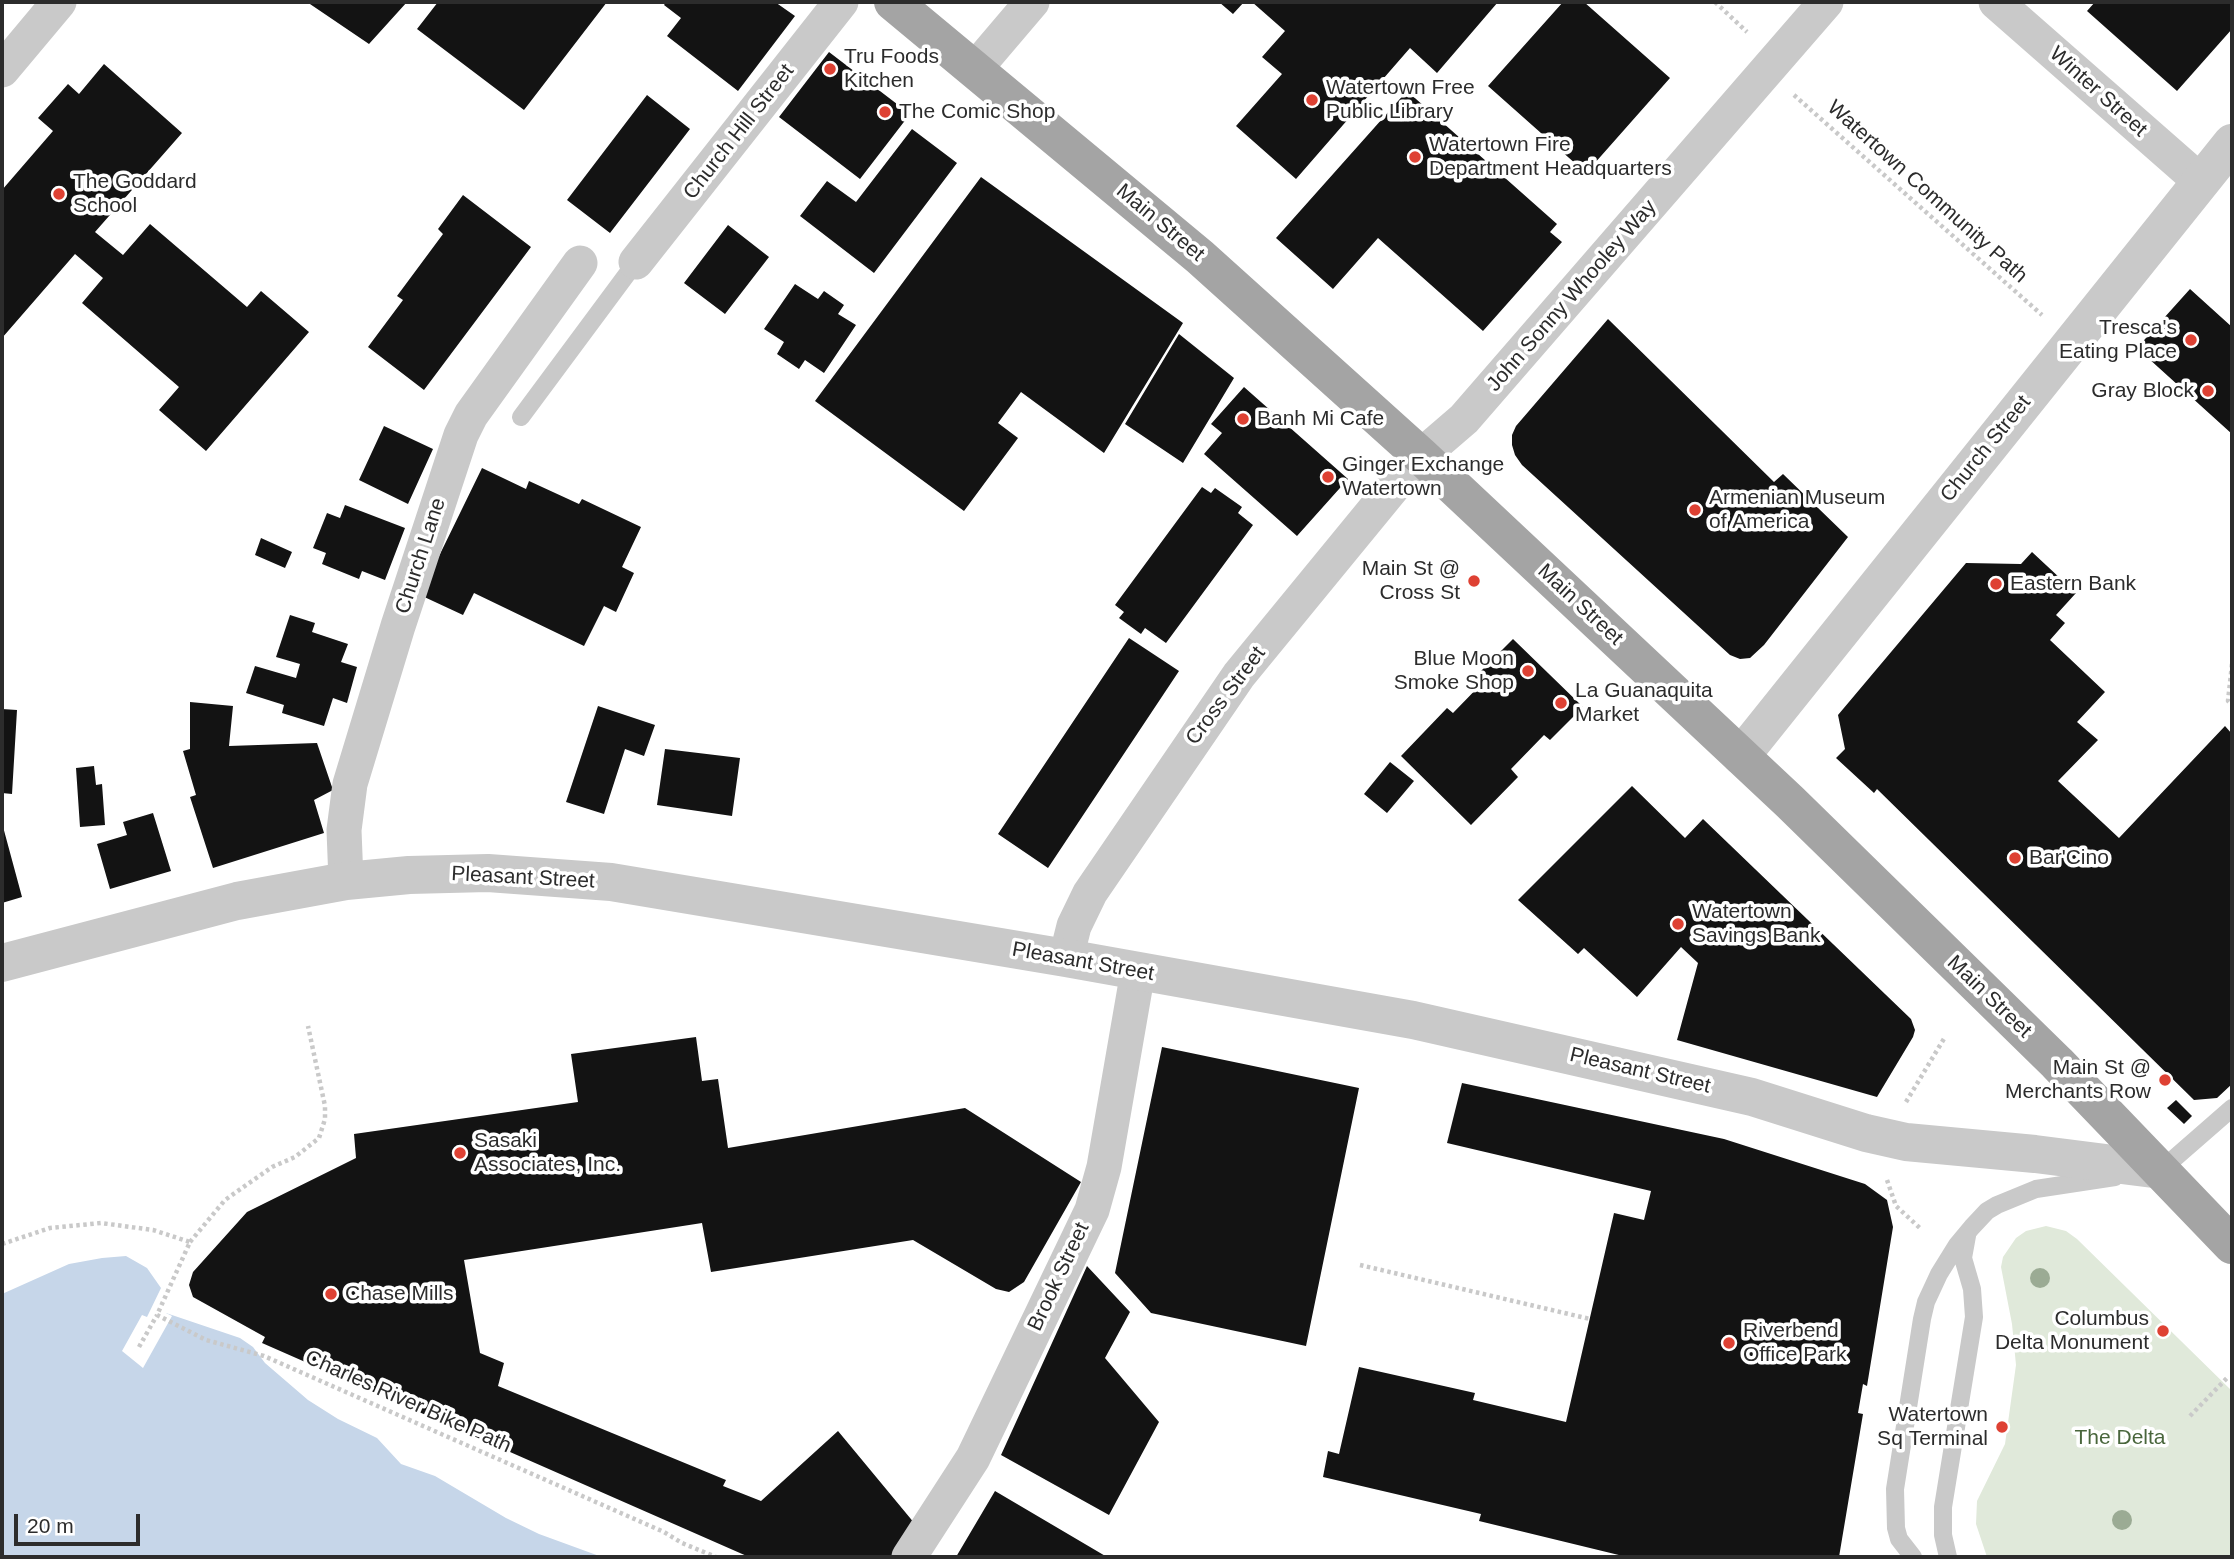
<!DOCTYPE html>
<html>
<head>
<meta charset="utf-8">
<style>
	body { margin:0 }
	#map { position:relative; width:2234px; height:1559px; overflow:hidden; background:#fff; font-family:Arial,sans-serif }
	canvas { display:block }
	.frame { position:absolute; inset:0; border:4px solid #2c2c2c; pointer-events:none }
	.scale { position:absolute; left:14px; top:1514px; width:126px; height:32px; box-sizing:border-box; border:4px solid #2c2c2c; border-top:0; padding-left:9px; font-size:21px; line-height:24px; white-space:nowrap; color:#2c2c2c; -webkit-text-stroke:5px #fff; paint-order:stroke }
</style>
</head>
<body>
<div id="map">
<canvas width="2234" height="1559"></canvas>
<div class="frame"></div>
<div class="scale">20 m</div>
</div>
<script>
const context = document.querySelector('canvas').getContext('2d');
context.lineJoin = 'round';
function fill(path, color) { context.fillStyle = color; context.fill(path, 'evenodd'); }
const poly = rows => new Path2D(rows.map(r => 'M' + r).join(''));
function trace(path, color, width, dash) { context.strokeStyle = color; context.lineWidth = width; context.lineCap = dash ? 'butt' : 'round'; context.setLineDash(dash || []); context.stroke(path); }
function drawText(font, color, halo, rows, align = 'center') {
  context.font = font + ' Arial,sans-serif'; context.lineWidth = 7; context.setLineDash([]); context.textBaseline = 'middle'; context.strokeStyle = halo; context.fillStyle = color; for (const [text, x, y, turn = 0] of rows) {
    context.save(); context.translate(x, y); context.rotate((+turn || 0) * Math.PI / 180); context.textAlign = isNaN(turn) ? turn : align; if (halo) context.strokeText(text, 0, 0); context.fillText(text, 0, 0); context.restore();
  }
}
fill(poly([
	[2046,1226,2066,1231,2077,1239,2232,1391,2232,1557,1987,1557,1976,1524,1977,1501,2005,1444,2016,1365,2012,1324,2001,1267,2003,1257,2016,1238,2026,1231]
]), '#e0e9da');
fill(poly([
	[126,1256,147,1268,161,1288,166,1313,240,1338,253,1347,265,1363,308,1400,338,1419,377,1438,401,1464,435,1476,506,1518,539,1534,602,1557,2,1557,2,1294,69,1264,102,1258]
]), '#c6d6e9');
fill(poly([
	[161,1288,165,1290,169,1308,166,1313,172,1316,143,1368,122,1351,142,1315,147,1317]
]), '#fff');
fill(poly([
	[307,2,407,2,369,44],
	[438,2,607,2,524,110,417,29],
	[666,2,775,2,795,16,738,91,667,36,681,18,664,5],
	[1219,2,1244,2,1233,14],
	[1252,2,1498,2,1437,73,1410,48,1296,179,1236,126,1282,74,1262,57,1285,31],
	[1563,2,1584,2,1670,78,1586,173,1488,86],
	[2095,2,2232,2,2232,29,2177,91,2087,11],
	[829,52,910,114,860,179,779,117],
	[104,64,182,133,95,232,123,255,150,224,247,307,261,291,309,332,206,451,159,410,179,387,82,303,103,278,75,254,2,338,2,190,53,131,38,118,68,84,79,94],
	[1407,91,1557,224,1550,232,1562,242,1483,331,1378,238,1333,289,1276,238],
	[647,95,690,129,610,233,567,200],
	[912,129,957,163,874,273,800,216,827,181,856,202],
	[981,177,1183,323,1104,453,1021,392,998,423,1018,438,964,511,815,401],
	[463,195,531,247,424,390,368,347,403,300,397,296,443,234,438,229],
	[728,225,769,257,725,314,684,283],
	[795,284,818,299,824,291,844,305,838,314,856,325,824,373,805,360,799,369,777,354,784,342,764,329],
	[2190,289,2232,327,2232,434,2137,348],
	[1608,319,1774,482,1783,474,1848,537,1764,645,1750,658,1740,659,1730,655,1522,465,1515,455,1512,445,1512,435,1516,426],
	[1179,334,1234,378,1183,463,1125,424],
	[1244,387,1348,479,1297,536,1204,454,1222,433,1211,424],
	[384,426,433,449,408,504,359,480],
	[482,468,526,489,529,481,579,504,582,499,641,527,622,567,634,573,616,612,604,606,584,646,474,593,463,615,420,595],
	[1202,487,1211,493,1215,488,1242,507,1238,513,1253,525,1166,643,1145,628,1141,634,1119,618,1124,612,1115,605],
	[345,505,405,528,385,580,362,571,359,579,322,564,326,553,313,548,327,513,340,518],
	[261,538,292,552,285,568,255,555],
	[2032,552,2076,593,2056,615,2065,623,2050,640,2105,692,2077,722,2098,740,2058,781,2119,838,2225,726,2232,734,2232,1084,2217,1098,2194,1100,1877,789,1874,793,1836,758,1845,749,1838,715,1966,563,2021,564],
	[290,615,315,623,312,632,348,644,341,662,357,667,347,703,333,698,324,726,282,713,284,705,246,693,255,666,296,678,300,664,276,657],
	[1129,638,1179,671,1048,868,998,834],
	[1513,639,1583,707,1550,740,1544,735,1511,769,1518,777,1471,825,1401,756,1447,708,1453,713,1487,678,1481,671],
	[190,702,233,706,229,746,317,743,333,790,314,800,324,833,213,868,190,797,196,795,183,751,190,749],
	[598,706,655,725,644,756,625,749,604,814,566,802],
	[2,709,17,710,12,794,2,793],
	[665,749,740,758,732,816,657,805],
	[1390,762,1414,781,1387,813,1364,794],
	[94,766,96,785,102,784,105,825,80,827,76,768],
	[1632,786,1685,838,1703,819,1911,1019,1915,1030,1913,1037,1877,1097,1677,1040,1698,963,1681,947,1637,997,1584,948,1578,954,1518,900],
	[153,813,171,871,110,889,97,844,127,835,123,822],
	[2,823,22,897,2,903],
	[696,1037,702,1081,718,1079,728,1148,965,1108,1081,1182,1024,1282,1009,1292,996,1289,913,1240,711,1272,702,1223,464,1260,480,1353,504,1363,498,1386,726,1480,723,1486,761,1501,838,1431,920,1530,890,1557,749,1557,262,1343,265,1337,193,1297,189,1285,193,1272,247,1212,356,1158,354,1134,578,1102,571,1054],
	[1162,1047,1359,1088,1306,1346,1151,1313,1115,1273],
	[1462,1083,1724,1139,1865,1184,1887,1200,1893,1227,1867,1386,1863,1384,1858,1413,1863,1414,1839,1557,1627,1557,1479,1521,1481,1514,1323,1477,1328,1451,1339,1454,1359,1367,1475,1393,1473,1400,1566,1422,1614,1213,1644,1220,1651,1191,1447,1143],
	[2176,1100,2192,1116,2184,1124,2167,1108],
	[1087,1266,1130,1312,1105,1358,1159,1422,1109,1515,1001,1455],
	[995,1491,1107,1557,956,1557]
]), '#131313');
trace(poly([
	[1715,2,1747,32],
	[1794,95,2042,315],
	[2232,664,2228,701,2232,705],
	[1906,1102,1945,1037],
	[1887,1180,1896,1206,1922,1230],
	[190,1242,225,1200,272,1167,295,1157,319,1138,325,1119,325,1106,308,1026],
	[2,1244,50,1228,101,1223,153,1230,190,1242,157,1315,206,1340,264,1356,664,1532,682,1543,716,1557],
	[1360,1265,1590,1319],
	[139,1347,157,1315],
	[2190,1416,2228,1377]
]), '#c9c9c9', 4.5, [3.5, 3.5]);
trace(poly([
	[521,417,636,262],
	[2156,1171,2161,1170,2232,1108],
	[1913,1557,1899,1539,1896,1528,1895,1489,1922,1319,1926,1302,1939,1274,1957,1245,1972,1227,1987,1211,1997,1205,2036,1189,2115,1177],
	[1948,1557,1943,1535,1943,1507,1974,1317,1972,1289,1963,1258,1967,1236]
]), '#c9c9c9', 18);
trace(poly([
	[1996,2,2200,181],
	[975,69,1032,2],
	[2,70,59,2],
	[636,262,841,2],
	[346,881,344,830,350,784,398,626,461,435,471,415,580,263],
	[1066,958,1074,926,1090,893,1239,675,1403,475,1421,456,1464,419,1826,2],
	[909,1557,973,1458,1092,1210,1104,1167,1138,971]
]), '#c9c9c9', 35);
trace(poly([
	[1741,756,2232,143],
	[2,963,237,901,346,881,409,875,488,873,611,882,1066,958,1413,1020,1752,1097,1866,1133,1906,1142,2035,1154,2161,1170]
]), '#c9c9c9', 38);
trace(poly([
	[893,2,1200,257,1421,456,1790,802,2057,1063,2232,1245]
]), '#a4a4a4', 38);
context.fillStyle = '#9bab94';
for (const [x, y] of [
	[2040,1278],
	[2122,1520]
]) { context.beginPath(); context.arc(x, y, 10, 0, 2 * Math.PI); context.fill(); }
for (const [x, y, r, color] of [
	[830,69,7,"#de4133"],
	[1312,100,7,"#de4133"],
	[885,112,7,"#de4133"],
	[1415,157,7,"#de4133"],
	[59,194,7,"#de4133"],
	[2191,340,7,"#de4133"],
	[2208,391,7,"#de4133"],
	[1243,419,7,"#de4133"],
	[1328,477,7,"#de4133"],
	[1695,510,7,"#de4133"],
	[1474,581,7,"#de4133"],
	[1996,584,7,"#de4133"],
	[1528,671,7,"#de4133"],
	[1561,703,7,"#de4133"],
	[2015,858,7,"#de4133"],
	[1678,924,7,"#de4133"],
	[2165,1080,7,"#de4133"],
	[460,1153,7,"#de4133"],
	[331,1294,7,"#de4133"],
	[2163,1331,7,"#de4133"],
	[1729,1343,7,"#de4133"],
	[2002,1427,7,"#de4133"]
]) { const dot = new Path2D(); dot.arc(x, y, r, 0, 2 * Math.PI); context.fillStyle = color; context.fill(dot); trace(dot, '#fff', 2.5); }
drawText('21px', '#2c2c2c', '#fff', [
	["Tru Foods",844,57],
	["Kitchen",844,81],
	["Watertown Free",1326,88],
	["Public Library",1326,112],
	["The Comic Shop",899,112],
	["Watertown Fire",1429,145],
	["Department Headquarters",1429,169],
	["The Goddard",73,182],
	["School",73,206],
	["Tresca's",2177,328,"right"],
	["Eating Place",2177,352,"right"],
	["Gray Block",2194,391,"right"],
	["Banh Mi Cafe",1257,419],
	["Ginger Exchange",1342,465],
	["Watertown",1342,489],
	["Armenian Museum",1709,498],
	["of America",1709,522],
	["Main St @",1460,569,"right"],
	["Cross St",1460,593,"right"],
	["Eastern Bank",2010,584],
	["Blue Moon",1514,659,"right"],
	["Smoke Shop",1514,683,"right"],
	["La Guanaquita",1575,691],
	["Market",1575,715],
	["Bar'Cino",2029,858],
	["Watertown",1692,912],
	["Savings Bank",1692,936],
	["Main St @",2151,1068,"right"],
	["Merchants Row",2151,1092,"right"],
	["Sasaki",474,1141],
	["Associates, Inc.",474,1165],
	["Chase Mills",345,1294],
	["Columbus",2149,1319,"right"],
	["Delta Monument",2149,1343,"right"],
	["Riverbend",1743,1331],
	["Office Park",1743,1355],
	["Watertown",1988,1415,"right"],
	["Sq Terminal",1988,1439,"right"]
], 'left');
drawText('21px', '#2c2c2c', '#fff', [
	["Winter Street",2098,92,42],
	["Church Hill Street",739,132,-52],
	["Watertown Community Path",1927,192,42],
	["Main Street",1160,223,40],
	["John Sonny Whooley Way",1572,296,-49],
	["Church Street",1986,449,-51],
	["Church Lane",421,556,-72],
	["Main Street",1580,605,43],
	["Cross Street",1226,696,-53],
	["Pleasant Street",523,878,3],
	["Pleasant Street",1083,962,10],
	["Main Street",1989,997,44],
	["Pleasant Street",1640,1071,13],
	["Brook Street",1059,1277,-65],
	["Charles River Bike Path",408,1402,24]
]);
drawText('21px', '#49663c', '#fff', [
	["The Delta",2120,1438]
]);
</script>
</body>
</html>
